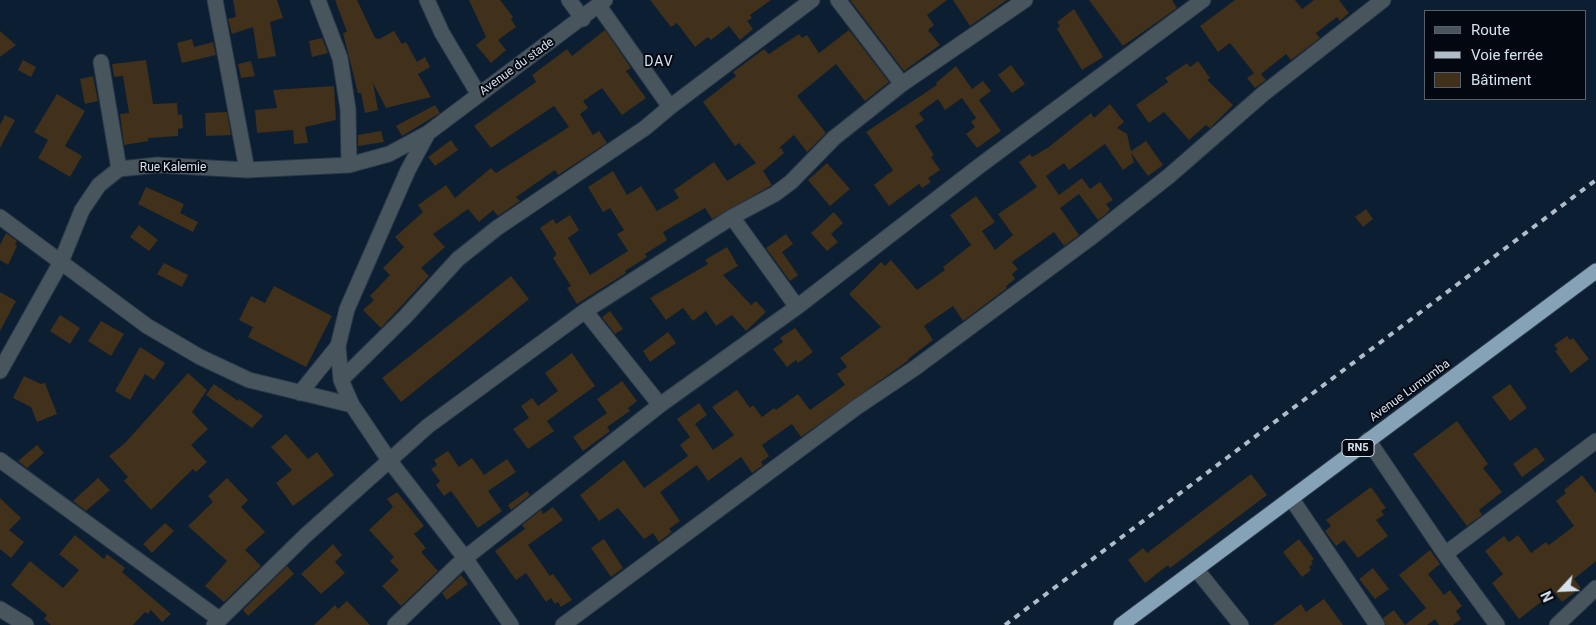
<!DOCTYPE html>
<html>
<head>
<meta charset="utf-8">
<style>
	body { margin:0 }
	#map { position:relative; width:1596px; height:625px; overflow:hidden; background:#0c1e31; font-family:Roboto,sans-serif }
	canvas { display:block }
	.legend { position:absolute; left:1424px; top:10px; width:162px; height:90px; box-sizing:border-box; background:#030810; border:1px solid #575f68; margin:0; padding:6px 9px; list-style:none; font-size:15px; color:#d5e1ed }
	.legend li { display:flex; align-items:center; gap:10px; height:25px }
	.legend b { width:25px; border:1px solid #575f68 }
	.north { position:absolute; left:1536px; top:565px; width:50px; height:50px; -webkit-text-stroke:4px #030810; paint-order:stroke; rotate:245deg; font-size:14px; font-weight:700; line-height:20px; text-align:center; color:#d5e1ed }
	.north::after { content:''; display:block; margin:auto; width:18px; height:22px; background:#d5e1ed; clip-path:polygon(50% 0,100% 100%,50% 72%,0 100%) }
</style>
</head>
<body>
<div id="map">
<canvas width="1596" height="625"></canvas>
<ul class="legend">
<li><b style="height:6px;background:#49555c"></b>Route</li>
<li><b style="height:6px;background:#afbdca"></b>Voie ferrée</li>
<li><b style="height:14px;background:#41301a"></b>Bâtiment</li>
</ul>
<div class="north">N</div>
</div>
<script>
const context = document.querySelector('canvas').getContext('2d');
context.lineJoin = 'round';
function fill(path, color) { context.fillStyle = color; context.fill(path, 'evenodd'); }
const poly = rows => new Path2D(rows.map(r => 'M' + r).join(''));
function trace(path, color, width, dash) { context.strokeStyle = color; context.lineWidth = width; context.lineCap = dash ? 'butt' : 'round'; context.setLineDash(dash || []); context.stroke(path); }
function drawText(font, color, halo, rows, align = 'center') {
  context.font = font + ' Roboto,sans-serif'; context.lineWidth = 4; context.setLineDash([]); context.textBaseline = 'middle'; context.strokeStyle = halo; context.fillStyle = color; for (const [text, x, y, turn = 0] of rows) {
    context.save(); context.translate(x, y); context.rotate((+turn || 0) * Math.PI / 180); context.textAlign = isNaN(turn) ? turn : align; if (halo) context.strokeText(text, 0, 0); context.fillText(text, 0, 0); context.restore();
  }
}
fill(poly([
	[233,0,277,0,283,18,270,22,276,56,258,59,253,27,232,34,228,19,236,17],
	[335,0,357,0,375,38,379,39,394,31,402,44,406,42,417,62,425,57,430,67,418,74,431,97,386,108,373,83,378,110,365,113,361,93,358,93,343,33,347,32],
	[469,0,500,0,513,17,511,19,516,27,498,40,506,50,491,63,476,45,486,37],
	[650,0,771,0,750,15,752,18,747,21,753,29,740,40,729,26,711,40,708,37,695,47,677,23,671,27],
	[850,0,947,0,927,15,934,25,928,30,940,45,904,71],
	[953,0,1007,0,970,26],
	[1089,0,1172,0,1177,8,1123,46],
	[1235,0,1295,0,1302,9,1314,0,1339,0,1349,13,1340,21,1337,17,1316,33,1320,38,1291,60,1286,54,1261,74,1266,80,1255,88,1247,78,1254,73,1230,43,1218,52,1200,26],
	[1074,9,1103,57,1082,70,1057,29,1060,26,1057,22],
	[605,30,631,68,626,71,646,98,622,115,602,88,583,101,588,108,580,114,593,135,599,131,607,143,558,175,555,170,516,197,520,201,498,216,493,210,479,222,468,209,433,234,445,247,421,268,429,276,381,328,363,310,374,300,370,296,390,275,383,268,404,247,395,237,423,212,418,205,446,185,455,198,491,168,496,173,569,127,554,106,491,148,474,126,536,82,532,75,567,49,572,56],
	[849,30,889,82,865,101,836,64,797,96,826,133,807,152,794,135,778,149,781,148,784,153,763,171,772,185,712,219,705,208,663,232,667,240,645,254,647,257,625,271,626,273,577,304,567,288,571,286,553,258,556,255,556,253,540,228,553,219,556,224,570,215,579,230,568,238,590,275,628,251,617,234,624,230,610,208,603,212,588,187,613,171,627,195,641,186,657,211,679,198,674,190,714,162,727,181,756,163,739,143,735,146,703,102,736,76,733,72,764,49,769,54,799,34,802,38,807,35,819,53],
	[0,31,16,45,0,57],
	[322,38,328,53,312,57,309,41],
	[192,39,194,47,213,42,216,55,182,63,177,43],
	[23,60,36,67,31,77,18,70],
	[146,60,153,104,177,103,178,115,182,114,183,128,178,129,178,136,148,138,148,141,124,145,120,114,129,113,123,76,114,77,112,64],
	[251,61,255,76,241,78,238,64],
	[1198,61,1210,78,1207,80,1233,105,1210,128,1206,125,1189,140,1164,112,1149,123,1136,105,1168,82,1165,78,1187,63,1190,67],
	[1011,65,1025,84,1012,93,998,75],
	[956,66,972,89,983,81,991,91,979,100,1001,131,977,148,966,134,975,127,971,122,976,118,962,98,945,110,938,99,919,113,924,120,915,126,934,155,931,157,940,170,928,178,931,182,922,188,919,184,889,206,874,185,893,170,866,132,937,85,936,83],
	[93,76,98,101,85,104,80,79],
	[334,86,336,120,305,127,308,143,294,144,293,130,257,133,255,110,277,108,273,90],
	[57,94,85,111,65,146,82,156,70,177,38,158,48,140,34,132],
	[1110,104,1124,122,1117,128,1127,134,1131,151,1146,141,1163,165,1148,176,1131,153,1134,162,1123,170,1105,144,1069,170,1064,163,1046,176,1059,195,1082,178,1090,189,1100,182,1113,200,1106,204,1110,209,1106,214,1098,220,1079,194,1060,208,1079,235,1064,246,1054,232,1012,262,1018,269,1012,274,1015,279,1006,286,1007,288,963,321,953,306,924,326,933,340,908,359,909,360,801,437,792,424,762,445,769,456,761,462,763,465,752,473,741,457,708,481,697,465,660,492,680,521,669,529,672,532,659,542,653,533,644,539,618,508,599,521,580,495,624,460,644,488,688,456,680,445,690,437,677,419,699,403,707,415,695,424,713,450,734,435,712,407,737,390,750,408,753,405,762,417,774,408,776,410,798,394,810,410,845,385,837,374,847,367,840,358,881,327,849,294,881,262,885,266,891,260,917,290,945,270,943,267,971,245,950,215,976,196,995,222,982,231,995,250,1013,235,998,214,1037,187,1019,162,1030,154,1032,157,1049,147,1091,113,1094,118],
	[435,105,440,113,402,136,396,126],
	[227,112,231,135,206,136,205,113],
	[5,115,15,120,0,148,0,125],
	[381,131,384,142,358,146,358,135],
	[451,140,458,150,435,166,428,157],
	[827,163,850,189,830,206,808,180],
	[146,187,184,204,180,213,198,222,193,232,138,204],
	[1366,209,1373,219,1363,227,1355,217],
	[834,212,843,223,831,234,838,242,827,251,811,233],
	[139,225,158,240,149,251,130,237],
	[6,233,17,241,15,245,17,246,8,265,0,260,0,245],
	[786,234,793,244,782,252,798,275,790,281,766,248],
	[727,247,738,266,723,275,751,305,756,301,766,312,746,331,732,315,716,326,706,311,693,321,683,308,666,320,650,298,708,264,705,260],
	[164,263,188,275,182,287,157,274],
	[511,276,529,299,401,402,382,378],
	[274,286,332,316,306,367,248,337,253,327,239,320,251,296,265,303],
	[0,292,16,301,0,331],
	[610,311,623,329,615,334,602,317],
	[60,315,80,328,70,344,50,331],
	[101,321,124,334,111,356,88,341],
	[795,328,813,352,798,363,796,360,787,367,773,349,783,342,780,338],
	[668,332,676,343,650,362,643,351],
	[1567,336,1570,340,1573,338,1589,359,1571,373,1555,351,1558,349,1554,345],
	[140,347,165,363,154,380,145,374,130,400,115,391],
	[572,353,595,386,547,421,554,431,528,449,513,429,529,418,521,406,532,398,538,406,558,391,545,373],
	[188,373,207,390,192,412,208,429,191,445,207,462,196,472,193,469,151,510,124,481,128,477,109,456,125,443],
	[24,376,41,384,45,383,57,414,37,422,31,407,13,398],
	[622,381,637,401,628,408,630,411,607,427,610,431,583,451,573,437,607,413,597,399],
	[214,384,238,401,239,399,263,416,252,428,206,395],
	[1510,384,1527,408,1510,421,1492,397],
	[1457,421,1488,464,1483,468,1502,492,1479,510,1482,515,1467,526,1413,454],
	[286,434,308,459,317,452,334,475,293,506,276,483,292,470,271,447],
	[37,445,44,453,27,468,18,461],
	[1536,447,1545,460,1522,477,1513,464],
	[448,451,459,467,472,458,484,475,507,459,516,472,488,491,502,511,478,528,451,491,444,496,436,485,440,481,431,469,437,465,434,460],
	[1251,474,1267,495,1170,568,1168,565,1145,583,1128,560,1143,548,1147,553],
	[1582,475,1596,493,1596,561,1574,579,1581,588,1562,602,1554,592,1519,619,1492,583,1503,574,1485,551,1504,536,1509,542,1518,535,1531,553,1546,542,1549,545,1574,526,1556,501,1566,493,1564,490],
	[98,478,110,490,86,511,73,501],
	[227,478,248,500,241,507,265,532,245,550,261,566,224,602,205,586,227,561,188,526,213,502,208,496],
	[1371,487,1386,508,1381,511,1384,515,1376,520,1388,536,1358,558,1344,540,1336,546,1325,531,1331,526,1326,520],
	[527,491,530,495,511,510,508,505],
	[397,492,424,526,414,534,426,548,421,552,438,571,401,606,382,586,399,570,390,561,394,557,369,530,393,507,387,499],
	[0,498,21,518,9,530,24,542,11,558,0,549],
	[553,507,563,520,528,545,550,576,553,574,572,600,561,607,558,602,555,604,551,598,546,602,526,573,516,580,495,551,525,529,522,525,541,510,543,514],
	[165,523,174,531,152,553,143,544],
	[75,535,104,559,107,554,125,568,122,572,171,614,162,622,151,610,148,614,145,612,133,625,51,625,44,619,47,615,11,585,30,561,63,588,79,570,59,554],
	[604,539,623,568,611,577,591,548],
	[1299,539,1314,559,1311,561,1313,563,1309,567,1311,570,1302,577,1283,552],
	[333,544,342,555,335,562,345,573,321,594,301,574],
	[1430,550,1440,564,1428,574,1444,595,1450,590,1462,606,1456,611,1461,619,1453,625,1439,625,1435,619,1427,625,1386,625,1383,618,1394,610,1405,625,1426,608,1399,575],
	[287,566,294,574,248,616,243,610],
	[1373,568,1389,589,1375,599,1359,579],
	[461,575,468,584,447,600,442,593],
	[1324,599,1343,625,1273,625,1301,604,1306,612],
	[347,601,370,625,314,625,335,605,338,609]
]), '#41301a');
const minor = poly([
	[215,0,247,170],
	[318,0,340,58,348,109,349,165],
	[427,0,442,33,479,95],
	[569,0,583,19],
	[838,0,902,84],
	[599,6,670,107],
	[101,62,119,169],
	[428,133,408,170,347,309,338,346,341,380,352,405,389,460,465,558,511,625],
	[0,217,147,326,200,357,249,380,352,405],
	[732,217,797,307],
	[585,311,660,405],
	[0,371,61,262,82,210,99,185,119,169,157,165,247,170,349,165,389,154,428,133,605,0],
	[341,380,405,317,458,259,497,228,645,128,670,107,812,0],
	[300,393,338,346],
	[1368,440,1445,554,1497,625],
	[0,460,219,619],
	[1291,498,1377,625],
	[1445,554,1596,441],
	[1196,569,1241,625],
	[0,609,26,625],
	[214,625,306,535,428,426,585,311,732,217,775,194,791,182,834,138,902,84,1025,0],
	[395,625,465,558,660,405,797,307,978,167,1203,0],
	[563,625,857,407,915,368,1089,239,1169,176,1263,94,1383,0],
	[1557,625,1596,588]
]);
const highway = poly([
	[1121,625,1596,271]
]);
trace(minor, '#28394b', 17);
trace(highway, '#28394b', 17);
trace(minor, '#49555c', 15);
trace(highway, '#85a2b6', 15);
trace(poly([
	[1005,625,1596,180]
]), '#afbdca', 4, [6, 6]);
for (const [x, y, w] of [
	[1358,448,32]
]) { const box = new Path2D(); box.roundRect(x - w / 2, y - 8.5, w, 17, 4); context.fillStyle = '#030810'; context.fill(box); trace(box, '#d5e1ed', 1); }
drawText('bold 11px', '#d5e1ed', null, [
	["RN5",1358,448]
]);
drawText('12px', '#d5e1ed', '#030810', [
	["Avenue du stade",517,67,-36],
	["Rue Kalemie",173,168],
	["Avenue Lumumba",1410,391,-36]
]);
context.letterSpacing = '1px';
drawText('14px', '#d5e1ed', '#030810', [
	["DAV",659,62]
]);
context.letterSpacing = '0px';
</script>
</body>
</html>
